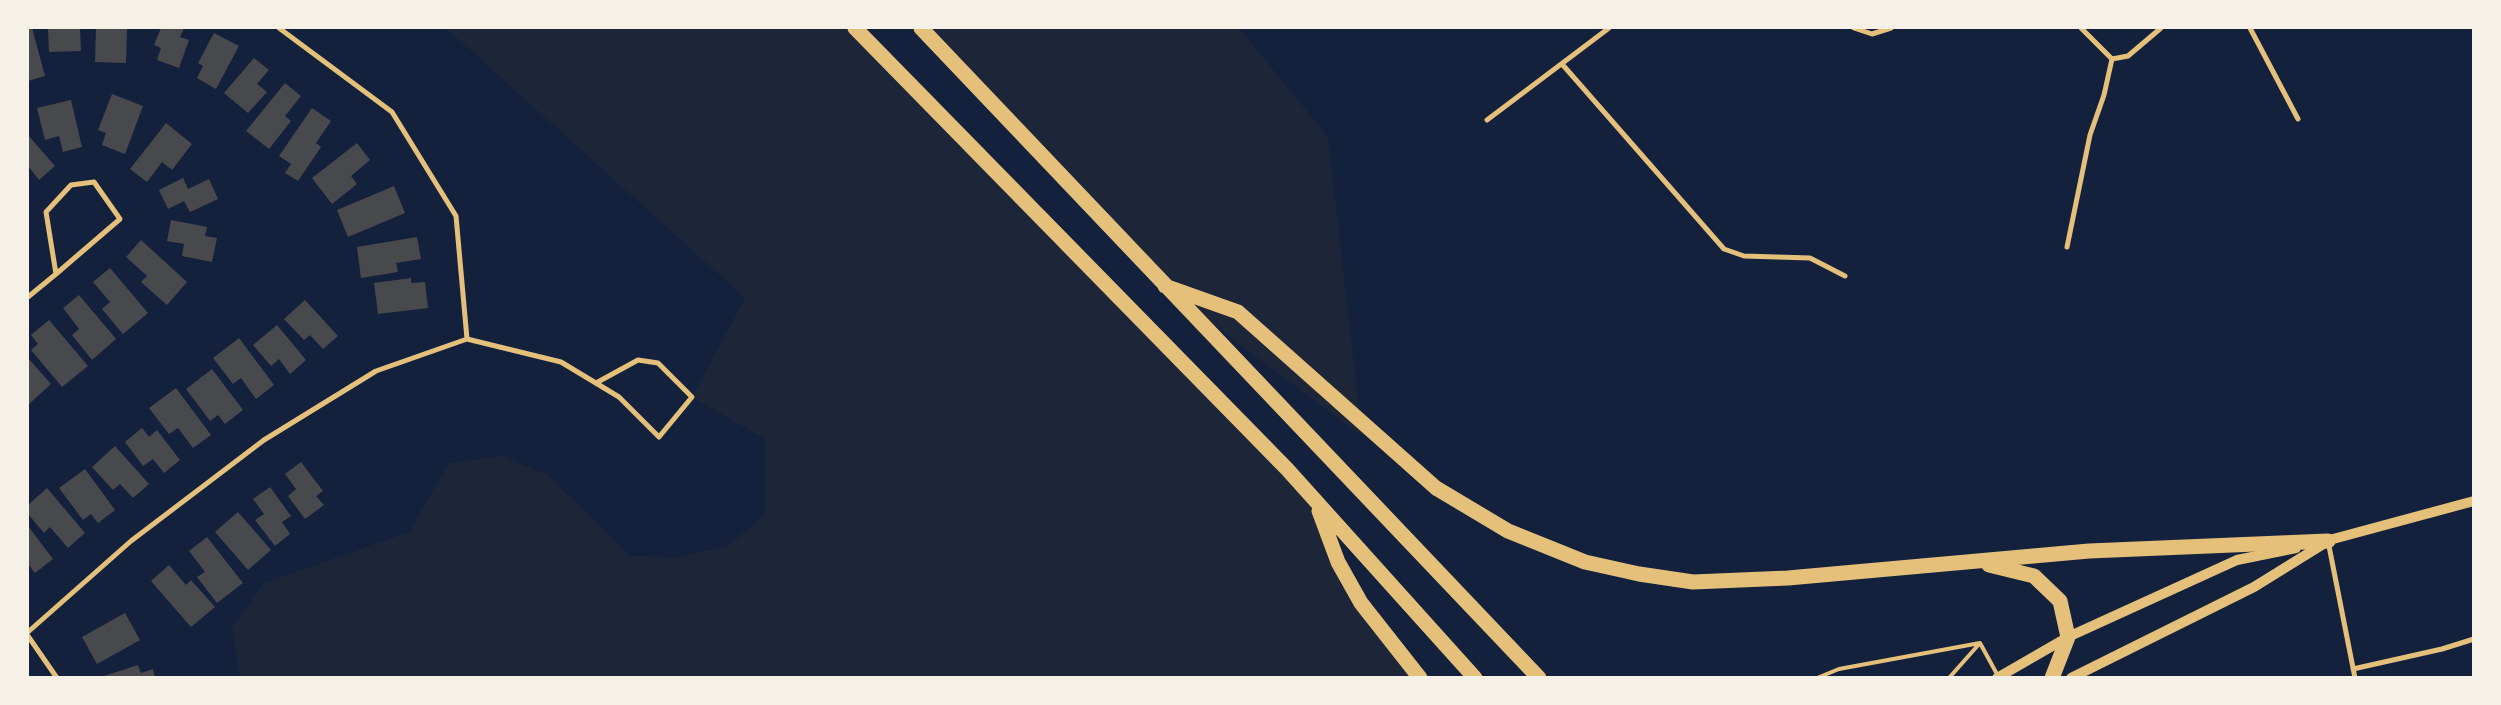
<!DOCTYPE html>
<html>
<head>
<meta charset="utf-8">
<style>
	body { margin:0 }
	#map { position:relative; width:2501px; height:705px; overflow:hidden; background:#14213d; font-family:Roboto,sans-serif }
	canvas { display:block }
	.frame { position:absolute; inset:0; border:29px solid #f6f1e7; pointer-events:none }
</style>
</head>
<body>
<div id="map">
<canvas width="2501" height="705"></canvas>
<div class="frame"></div>
</div>
<script>
const context = document.querySelector('canvas').getContext('2d');
context.lineJoin = 'round';
function fill(path, color) { context.fillStyle = color; context.fill(path, 'evenodd'); }
const poly = rows => new Path2D(rows.map(r => 'M' + r).join(''));
function trace(path, color, width, dash) { context.strokeStyle = color; context.lineWidth = width; context.lineCap = dash ? 'butt' : 'round'; context.setLineDash(dash || []); context.stroke(path); }
fill(poly([
	[446,28,855,28,1317,505,1338,562,1420,677,240,678,232,627,264,583,409,532,449,463,502,456,548,475,629,555,675,558,728,546,765,514,765,439,692,397,745,298],
	[919,28,1239,28,1328,137,1362,436,1160,285]
]), '#1d2539');
fill(poly([
	[28,28,32,28,45,76,28,81],
	[48,28,80,28,81,51,49,52],
	[96,28,127,28,126,63,95,62],
	[161,28,184,28,180,37,189,40,179,68,157,60,161,48,154,45],
	[214,33,239,46,216,89,197,78,203,66,198,63],
	[254,58,269,70,257,84,267,92,248,113,224,93],
	[285,83,301,96,285,116,291,121,269,149,246,131],
	[112,94,143,106,125,154,102,145,106,133,98,130],
	[71,100,82,147,63,152,59,136,45,140,37,108],
	[312,108,331,121,316,143,321,147,298,181,285,173,291,164,279,156],
	[166,123,192,144,172,170,162,162,147,182,130,169],
	[28,135,55,166,39,180,28,166],
	[357,143,370,160,351,176,357,184,332,204,312,178],
	[183,178,188,189,209,179,218,199,190,212,184,201,168,209,159,190],
	[394,186,405,213,348,237,337,210],
	[171,220,207,227,205,236,217,238,212,262,182,256,184,244,167,241],
	[417,237,421,259,396,263,398,272,361,278,357,247],
	[141,240,187,282,167,305,141,282,147,276,126,257],
	[110,268,148,313,123,334,102,309,110,302,93,282],
	[411,278,411,283,425,282,428,308,378,314,374,283],
	[79,295,116,339,92,360,72,335,79,329,63,308],
	[305,300,338,336,323,349,310,335,304,340,284,319],
	[49,320,88,366,62,387,31,350,38,344,31,335],
	[277,325,306,360,290,374,279,359,271,366,253,345],
	[239,338,274,385,256,399,241,378,233,384,213,358],
	[28,358,51,384,28,405],
	[212,369,243,410,225,424,218,415,210,421,186,389],
	[176,388,211,435,193,448,178,428,169,434,149,408],
	[142,428,149,437,157,430,180,460,164,473,153,459,143,466,125,442],
	[115,446,149,484,133,498,120,484,113,490,92,467],
	[301,462,323,491,316,496,324,505,305,519,288,496,296,489,285,474],
	[85,469,115,510,98,523,91,514,83,520,59,488],
	[270,487,291,516,282,522,290,534,275,546,255,520,264,514,253,499],
	[47,488,85,533,68,548,50,527,44,533,28,514,28,505],
	[238,512,271,550,248,570,215,532],
	[28,526,53,559,35,573,28,564],
	[207,537,243,583,217,603,197,577,205,572,189,551],
	[169,565,186,585,191,580,215,607,191,627,151,581],
	[125,613,140,640,97,664,82,637],
	[138,665,141,673,153,669,155,678,105,678,104,676]
]), '#48494c');
trace(poly([
	[1980,643,1998,676],
	[1817,678,1839,669,1980,643],
	[1949,678,1980,643]
]), '#e5c07b', 4);
trace(poly([
	[279,28,392,112,456,216,467,339],
	[1854,28,1872,34,1891,28],
	[2081,28,2112,59,2128,56,2161,28],
	[2250,28,2298,119],
	[1562,64,1724,249,1744,256,1810,258,1845,276],
	[1487,120,1609,28],
	[2067,247,2090,135,2104,95,2112,59],
	[28,297,56,274,120,219,94,182,71,185,46,212,56,274],
	[2328,541,2355,678],
	[28,632,131,541,264,440,376,371,467,339,561,362,619,397,659,437,692,397,658,363,638,360,596,383],
	[28,636,57,678],
	[2353,669,2442,649,2474,639]
]), '#e5c07b', 5);
trace(poly([
	[2322,542,2474,501],
	[1997,678,2068,637,2237,560,2296,548],
	[2071,678,2254,587,2325,543]
]), '#e5c07b', 10);
trace(poly([
	[855,28,1287,469,1475,678],
	[921,28,1539,678],
	[1165,286,1238,312,1436,488,1508,531,1585,562,1639,574,1693,582,1788,578,2089,551,2328,541],
	[1319,511,1338,562,1361,603,1420,678],
	[1989,565,2034,576,2060,601,2068,637,2052,678]
]), '#e5c07b', 15);
</script>
</body>
</html>
